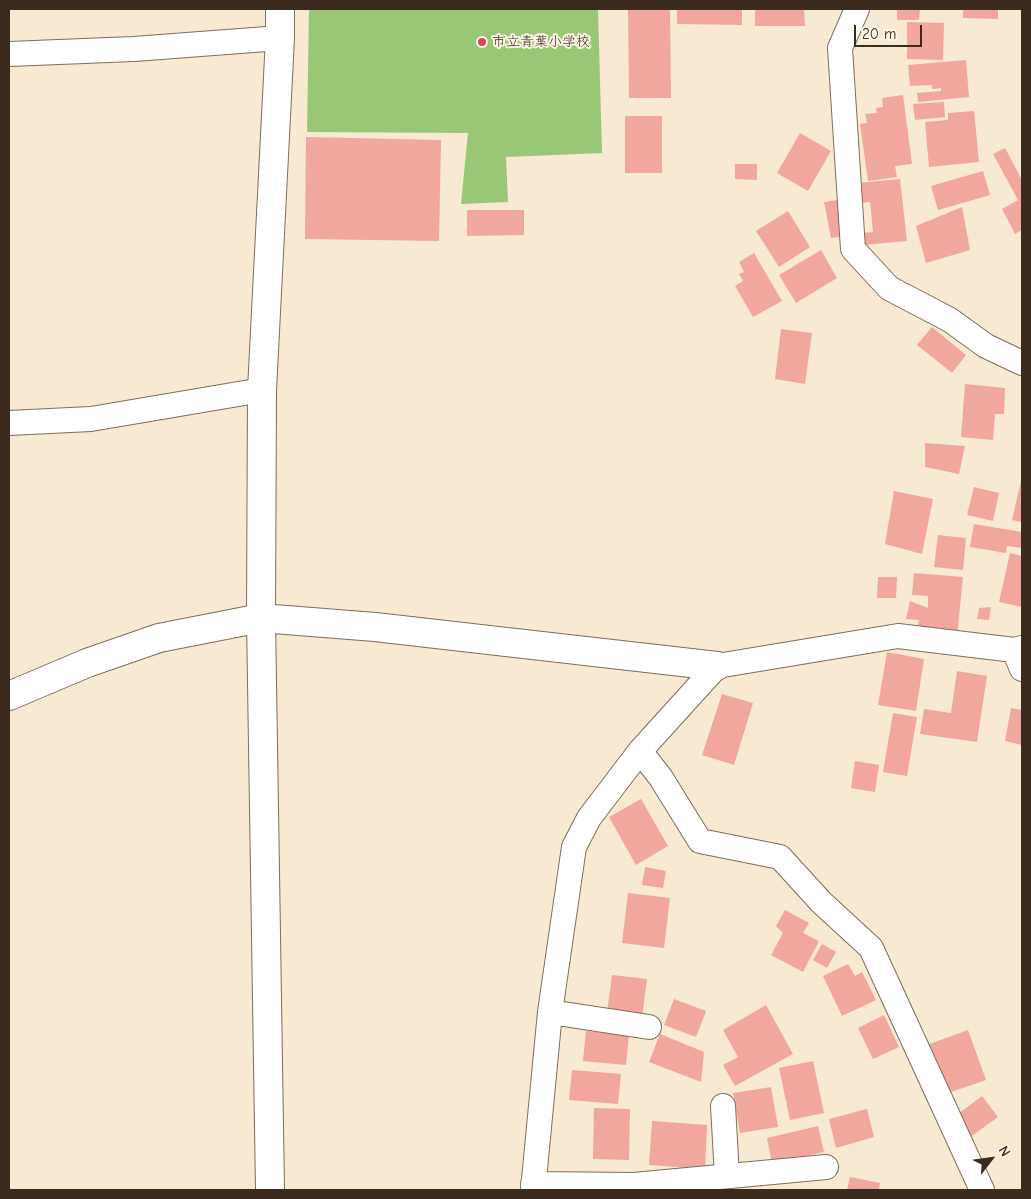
<!DOCTYPE html>
<html>
<head>
<meta charset="utf-8">
<style>
	body { margin:0 }
	#map { position:relative; width:1031px; height:1199px; overflow:hidden; background:#f8e9d2; font-family:"Comic Neue",sans-serif }
	canvas { display:block }
	.frame { position:absolute; inset:0; border:10px solid #3b2a1e; pointer-events:none }
	.north { position:absolute; left:966px; top:1134px; width:50px; height:50px; -webkit-text-stroke:4px #fcf5e5; paint-order:stroke; rotate:60deg; font-size:14px; font-weight:700; line-height:20px; text-align:center; color:#3b2a1e }
	.north::after { content:''; display:block; margin:auto; width:18px; height:22px; background:#3b2a1e; clip-path:polygon(50% 0,100% 100%,50% 72%,0 100%) }
	.scale { position:absolute; left:854px; top:25px; width:68px; height:22px; box-sizing:border-box; border:2px solid #3b2a1e; border-top:0; padding-left:6px; font-size:15px; line-height:18px; white-space:nowrap; color:#3b2a1e; -webkit-text-stroke:4px #fcf5e5; paint-order:stroke }
</style>
</head>
<body>
<div id="map">
<canvas width="1031" height="1199"></canvas>
<div class="frame"></div>
<div class="north">N</div>
<div class="scale">20 m</div>
</div>
<script>
const context = document.querySelector('canvas').getContext('2d');
context.lineJoin = 'round';
function fill(path, color) { context.fillStyle = color; context.fill(path, 'evenodd'); }
const poly = rows => new Path2D(rows.map(r => 'M' + r).join(''));
function trace(path, color, width, dash) { context.strokeStyle = color; context.lineWidth = width; context.lineCap = dash ? 'butt' : 'round'; context.setLineDash(dash || []); context.stroke(path); }
function drawText(font, color, halo, rows, align = 'center') {
  context.font = font + ' "Comic Neue","Klee One",sans-serif'; context.lineWidth = 4; context.setLineDash([]); context.textBaseline = 'middle'; context.strokeStyle = halo; context.fillStyle = color; for (const [text, x, y, turn = 0] of rows) {
    context.save(); context.translate(x, y); context.rotate((+turn || 0) * Math.PI / 180); context.textAlign = isNaN(turn) ? turn : align; if (halo) context.strokeText(text, 0, 0); context.fillText(text, 0, 0); context.restore();
  }
}
fill(poly([
	[309,9,598,9,602,153,506,157,508,202,461,204,468,133,307,132]
]), '#99c776');
fill(poly([
	[628,9,670,9,671,98,629,98],
	[677,9,742,9,742,25,677,24],
	[761,9,804,9,805,26,755,26,755,10,761,10],
	[897,9,920,9,919,20,897,20],
	[963,9,998,9,998,19,963,18],
	[907,22,944,23,943,60,907,59],
	[966,60,969,97,918,102,917,93,941,91,941,88,932,89,932,85,910,86,908,65],
	[903,95,912,164,895,166,897,177,868,181,860,124,867,123,865,114,877,113,876,108,883,107,882,98],
	[944,102,945,117,915,120,913,104],
	[974,111,979,162,929,167,925,122,948,120,948,113],
	[625,116,662,116,662,173,625,173],
	[800,133,831,151,808,191,777,173],
	[306,137,441,140,439,241,305,239],
	[1005,148,1022,180,1022,230,1015,234,1002,209,1018,200,993,154],
	[735,164,757,164,757,180,735,179],
	[983,171,990,195,938,210,931,186],
	[900,179,907,241,863,245,862,233,873,232,870,202,860,203,857,183],
	[837,200,844,236,831,238,824,202],
	[962,207,970,250,926,263,916,226],
	[467,210,524,210,524,235,467,236],
	[788,211,810,247,779,267,756,231],
	[821,250,837,278,796,303,779,275],
	[754,253,782,301,753,317,735,286,743,281,739,274,744,272,739,262],
	[932,327,966,355,952,373,917,345],
	[781,329,812,333,805,384,775,379],
	[965,384,1005,388,1004,414,995,414,993,440,961,437],
	[925,443,965,446,959,474,925,467],
	[1021,481,1022,481,1022,522,1012,520],
	[974,487,999,493,993,521,967,515],
	[894,491,933,499,922,554,885,544],
	[974,524,1022,532,1022,548,1007,546,1006,553,970,547],
	[938,535,966,538,963,570,934,567],
	[1010,553,1022,556,1022,607,999,602],
	[914,573,963,577,957,636,916,631,919,620,906,619,910,601,928,608,928,596,912,595],
	[878,577,897,577,896,598,877,598],
	[991,607,989,620,977,619,979,608],
	[887,652,924,659,916,711,878,705],
	[957,671,987,676,977,742,920,734,924,709,951,713],
	[722,694,753,703,734,765,702,755],
	[1011,708,1022,710,1022,745,1005,741],
	[893,713,917,717,907,776,883,772],
	[855,761,879,765,875,792,851,788],
	[641,799,668,846,636,865,609,817],
	[645,867,666,871,663,888,642,885],
	[628,893,670,898,664,948,622,943],
	[785,910,809,923,803,933,819,941,803,972,771,955,783,933,776,926],
	[822,944,836,952,827,968,813,960],
	[848,964,855,976,862,972,876,1000,842,1016,823,976],
	[612,975,647,979,642,1017,607,1013],
	[674,999,706,1011,696,1037,664,1025],
	[766,1005,793,1054,735,1086,723,1065,738,1057,723,1030],
	[884,1015,899,1047,873,1059,858,1028],
	[968,1030,986,1080,942,1095,924,1046],
	[586,1031,629,1035,626,1065,583,1061],
	[660,1034,704,1052,701,1082,649,1062],
	[813,1061,824,1113,790,1120,779,1068],
	[572,1070,621,1074,618,1104,569,1100],
	[771,1087,778,1127,740,1133,733,1093],
	[982,1096,998,1117,969,1138,954,1117],
	[594,1108,630,1109,629,1160,593,1159],
	[867,1109,874,1137,836,1148,829,1119],
	[652,1121,707,1125,705,1169,649,1165],
	[818,1126,824,1152,772,1163,767,1138],
	[850,1177,880,1183,879,1190,847,1190]
]), '#f2a79e');
const minor = poly([
	[857,9,840,48,853,249,889,288,950,320,986,346,1022,363],
	[9,54,134,49,280,38],
	[9,423,91,419,262,390],
	[1014,650,1022,669],
	[640,751,661,778,700,841,780,857,821,902,871,948,982,1190],
	[550,1012,649,1027],
	[723,1106,727,1176],
	[533,1184,634,1185,826,1167],
	[533,1190,550,1012,574,847,589,818,640,751,717,666,898,636,1014,650,1022,648]
]);
const tertiary = poly([
	[9,696,87,663,159,638,261,618,375,627,717,666],
	[270,1190,261,618,262,390,280,38,280,9]
]);
trace(minor, '#7d6d5d', 26);
trace(tertiary, '#7d6d5d', 30);
trace(minor, '#fff', 24);
trace(tertiary, '#fff', 28);
for (const [x, y, r, color] of [
	[482,42,5,"#d1495b"]
]) { const dot = new Path2D(); dot.arc(x, y, r, 0, 2 * Math.PI); context.fillStyle = color; context.fill(dot); trace(dot, '#fcf5e5', 2); }
drawText('14px', '#3b2a1e', '#fcf5e5', [
	["市立青葉小学校",492,42]
], 'left');
</script>
</body>
</html>
